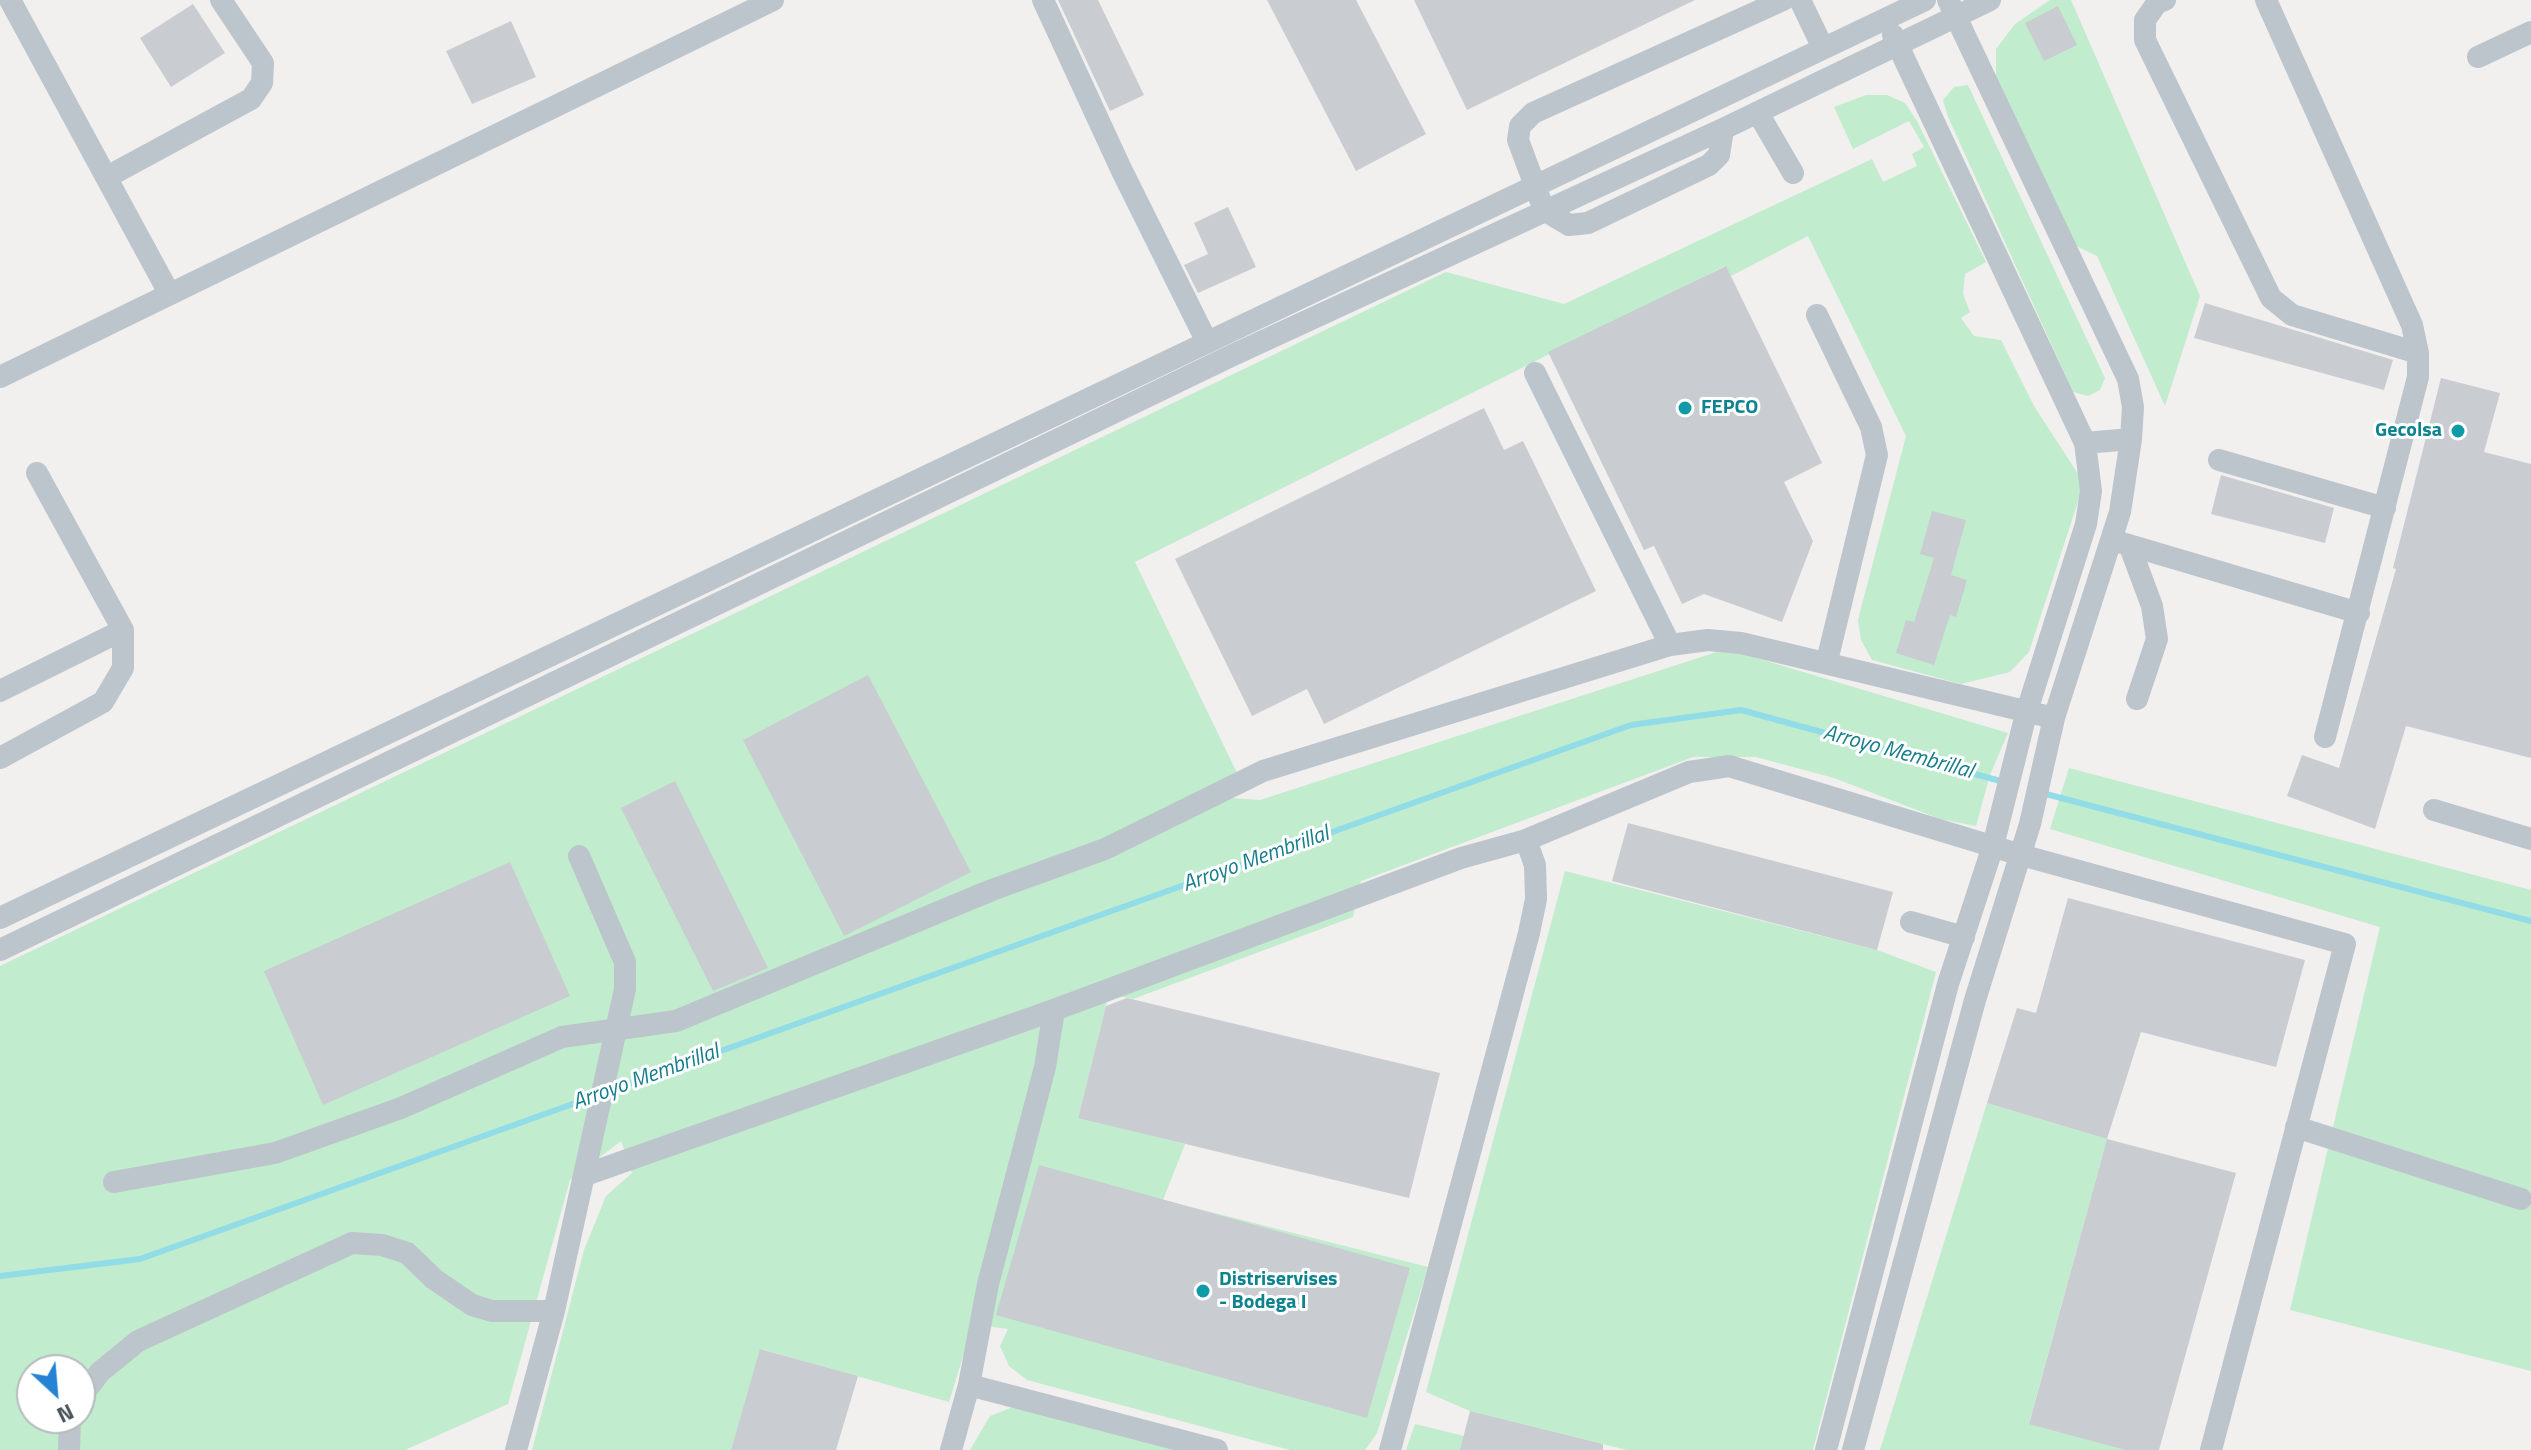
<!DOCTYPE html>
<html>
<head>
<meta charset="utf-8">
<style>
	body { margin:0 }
	#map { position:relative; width:2531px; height:1450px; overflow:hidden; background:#f2efef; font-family:"Titillium Web",sans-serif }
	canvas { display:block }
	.north { position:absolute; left:16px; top:1354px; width:80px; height:80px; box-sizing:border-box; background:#fff; border:2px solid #b6bbbd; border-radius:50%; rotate:154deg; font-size:22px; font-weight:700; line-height:32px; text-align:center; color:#49545b }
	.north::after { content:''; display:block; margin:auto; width:28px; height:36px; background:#2683d4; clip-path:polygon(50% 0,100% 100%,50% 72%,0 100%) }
</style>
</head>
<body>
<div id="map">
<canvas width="2531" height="1450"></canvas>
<div class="north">N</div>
</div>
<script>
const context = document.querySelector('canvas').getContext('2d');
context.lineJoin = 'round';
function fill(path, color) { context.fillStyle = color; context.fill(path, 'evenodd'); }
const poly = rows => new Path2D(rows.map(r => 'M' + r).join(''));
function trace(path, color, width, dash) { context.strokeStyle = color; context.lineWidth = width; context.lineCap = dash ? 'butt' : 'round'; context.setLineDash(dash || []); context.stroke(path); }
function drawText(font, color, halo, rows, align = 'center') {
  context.font = font + ' "Titillium Web",sans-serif'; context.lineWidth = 6; context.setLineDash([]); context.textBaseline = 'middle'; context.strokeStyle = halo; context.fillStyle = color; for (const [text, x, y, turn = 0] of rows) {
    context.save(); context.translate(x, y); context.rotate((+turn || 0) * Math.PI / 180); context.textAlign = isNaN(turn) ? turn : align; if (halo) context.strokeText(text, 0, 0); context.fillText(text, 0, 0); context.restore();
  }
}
fill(poly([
	[2050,0,2071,0,2200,296,2165,406,2097,256,2072,244,1996,78,1996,49,2015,24],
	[1968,85,2105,378,2100,390,2088,396,2073,392,1948,117,1943,100,1954,87],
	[1866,95,1887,95,1905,103,1917,121,1986,262,1965,274,1963,294,1970,312,1961,318,1974,336,2001,340,2034,406,2084,483,2029,652,2010,672,1961,684,1872,660,1861,640,1858,620,1906,436,1808,236,1731,276,1725,266,1135,562,1238,775,1206,807,1233,798,1260,800,1726,649,2008,733,1990,775,1976,826,1940,819,1834,778,1756,757,1693,757,1361,881,1353,917,1133,999,1109,994,1078,1117,1185,1144,1163,1200,1428,1267,1377,1433,1365,1450,1290,1450,1027,1380,1009,1366,1000,1346,1008,1329,973,1324,949,1402,761,1349,731,1450,532,1450,584,1250,606,1196,632,1173,621,1141,570,1180,508,1404,405,1450,0,1450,0,966,1446,272,1564,304,1872,159,1883,182,1917,166,1912,154,1924,147,1909,121,1853,149,1834,107],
	[32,1370,80,1370,80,1418,32,1418],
	[2069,768,2531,890,2531,1371,2290,1310,2380,927,2050,829],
	[1565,871,1877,950,1936,972,1813,1450,1627,1450,1470,1411,1426,1392],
	[1987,1103,2107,1139,2029,1423,2125,1450,1880,1450],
	[1018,1405,1177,1450,970,1450,990,1416],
	[1415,1424,1464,1436,1460,1450,1406,1450]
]), '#c1eccd');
trace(poly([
	[2042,793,2531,921],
	[609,1091,1631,725,1741,710,2004,782],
	[0,1276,140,1259,595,1096]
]), '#91dce6', 6);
fill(poly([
	[1058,0,1098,0,1144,95,1110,111],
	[1267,0,1356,0,1426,134,1356,171],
	[1414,0,1695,0,1467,110],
	[193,4,225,53,171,87,140,38],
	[2058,6,2077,45,2044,61,2025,23],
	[511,21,536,77,472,104,446,51],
	[1228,207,1256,267,1198,293,1184,265,1208,254,1194,223],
	[1726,266,1822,463,1784,482,1813,541,1782,622,1704,594,1682,604,1654,546,1644,550,1548,352],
	[2205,303,2393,360,2384,390,2194,338],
	[2441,378,2500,393,2484,452,2531,464,2531,758,2406,726,2375,829,2287,796,2302,755,2339,768,2396,569,2393,568],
	[1484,408,1504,450,1523,441,1596,591,1324,724,1307,689,1252,716,1175,559],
	[2221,475,2334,508,2325,543,2211,514],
	[1932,511,1966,520,1951,575,1967,580,1956,617,1950,615,1934,665,1896,653,1906,620,1914,622,1934,558,1920,554],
	[868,675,971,872,844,936,743,740],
	[675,781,768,968,713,991,621,808],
	[1628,823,1893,892,1877,950,1612,881],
	[510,862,570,996,323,1105,264,971],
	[2068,898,2305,960,2276,1067,2141,1032,2107,1139,1987,1103,2017,1008,2036,1013],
	[1127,998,1440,1073,1409,1198,1078,1118,1106,1006],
	[2107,1139,2236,1173,2159,1450,2125,1450,2029,1424],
	[1039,1165,1410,1268,1367,1418,996,1315],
	[760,1349,858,1376,836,1450,731,1450],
	[1470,1411,1603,1444,1603,1450,1460,1450]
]), '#c9cdd1');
trace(poly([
	[10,0,169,293],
	[1043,0,1122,171,1207,342],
	[1800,0,1823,48],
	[2165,0,2157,3,2145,20,2145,40,2271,298,2292,315,2418,353],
	[2266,0,2412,325,2418,353,2418,377,2325,737],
	[2478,57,2531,32],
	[1758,113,1793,173],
	[1723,129,1719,155,1709,165,1588,223,1569,225,1544,210,1518,140,1520,126,1533,113,1783,0],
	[107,177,251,99,262,83,263,63,221,0],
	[1817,315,1871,427,1877,455,1827,661],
	[1535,373,1670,645],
	[0,377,773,0],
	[2085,443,2131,439],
	[2219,460,2385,508],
	[2112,540,2359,613],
	[2130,547,2152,606,2157,639,2137,699],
	[0,691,123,630],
	[0,758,103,702,123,668,123,630,37,473],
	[2434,810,2531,839],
	[0,918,1925,0],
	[1911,922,1964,937],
	[0,950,1233,355,1723,129,1990,0],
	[2296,1127,2521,1199],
	[585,1175,1054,1010,1461,858,1526,840,1689,772,1729,766,2021,855,2345,944,2211,1450],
	[114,1182,275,1153,401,1108,562,1037,676,1021,992,890,1105,849,1263,771,1670,645,1708,640,1741,643,2054,718],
	[969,1385,1217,1450],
	[80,1398,100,1372,138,1341,352,1243,382,1245,407,1253,434,1279,472,1305,492,1311,554,1311],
	[69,1450,70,1418],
	[516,1450,554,1311,625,989,625,962,579,856],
	[951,1450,969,1385,988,1284,1045,1067,1054,1010],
	[1390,1450,1529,933,1536,899,1535,865,1526,840],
	[1826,1450,1948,984,1993,846,2026,714,2086,524,2091,491,2085,443,1893,35],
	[1853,1450,1975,1000,2030,824,2054,718,2120,512,2131,439,2133,407,2128,379,1948,0]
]), '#bcc5cb', 22);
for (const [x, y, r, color] of [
	[1685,408,8,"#0f9aa8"],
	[2458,431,8,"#0f9aa8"],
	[1203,1291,8,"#0f9aa8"]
]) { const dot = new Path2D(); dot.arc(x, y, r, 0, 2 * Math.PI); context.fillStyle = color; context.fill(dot); trace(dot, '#fff', 3); }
drawText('bold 20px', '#0d838f', '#fff', [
	["FEPCO",1701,408],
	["Gecolsa",2442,431,"right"],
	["Distriservises",1219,1280],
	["- Bodega I",1219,1303]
], 'left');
drawText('italic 22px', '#167d8b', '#fff', [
	["Arroyo Membrillal",1898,753,15],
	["Arroyo Membrillal",1256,860,-20],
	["Arroyo Membrillal",646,1078,-20]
]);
</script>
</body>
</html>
